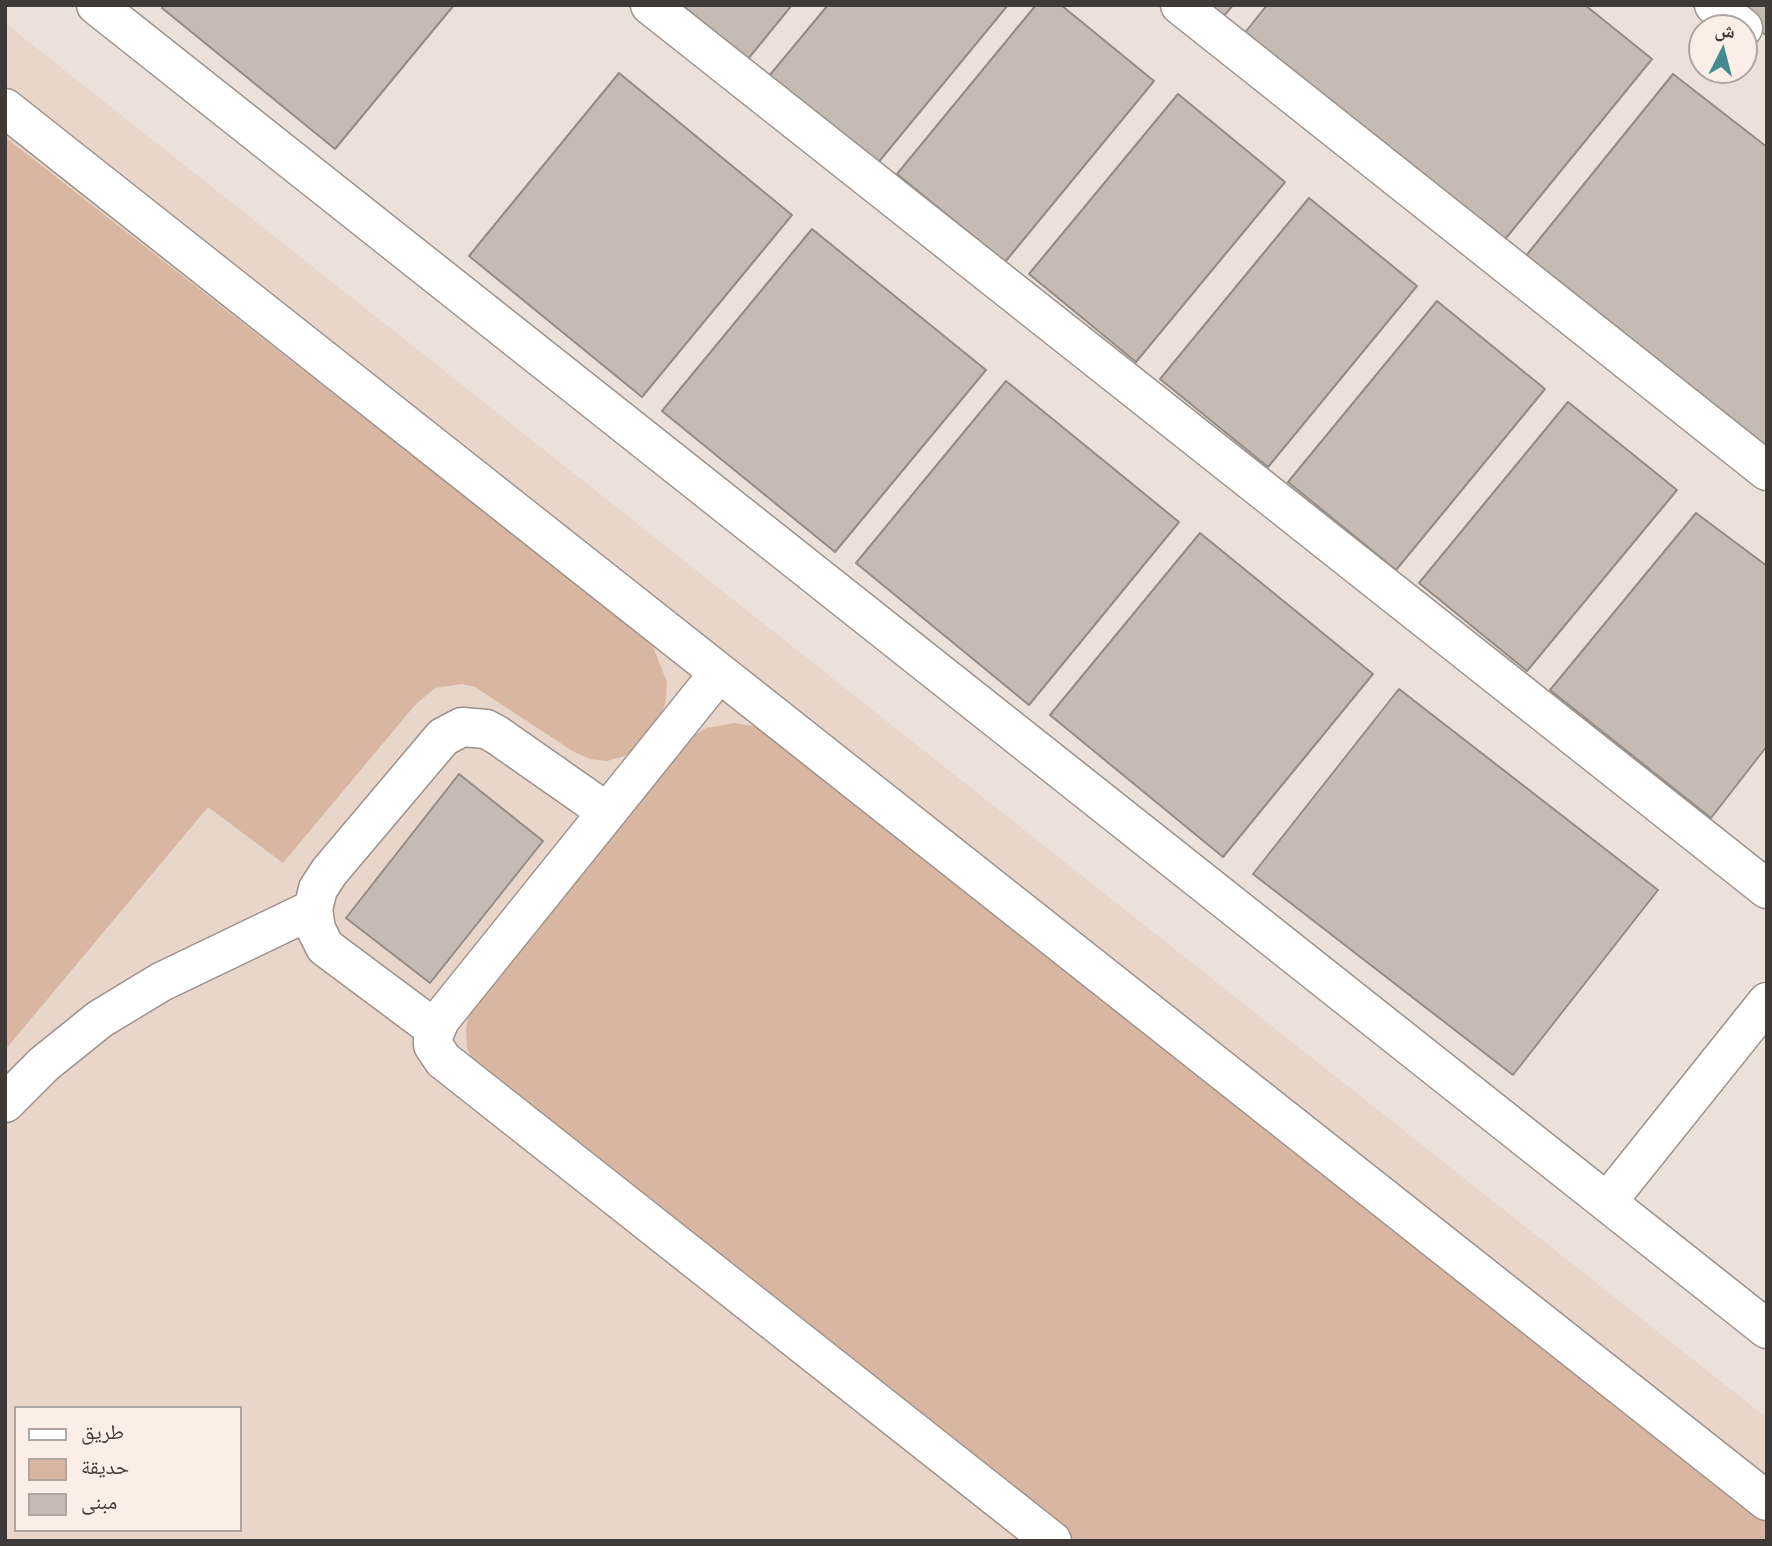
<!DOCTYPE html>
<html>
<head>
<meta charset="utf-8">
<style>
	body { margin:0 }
	#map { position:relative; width:1772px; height:1546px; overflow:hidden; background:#ece1da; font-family:Ubuntu,"Noto Naskh Arabic",sans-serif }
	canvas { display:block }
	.frame { position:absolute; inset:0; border:7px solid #3f3a37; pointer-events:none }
	.legend { position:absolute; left:14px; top:1406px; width:228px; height:126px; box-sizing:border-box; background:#faeee7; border:2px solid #afa6a1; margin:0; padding:9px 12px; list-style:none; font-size:21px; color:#3f3a37 }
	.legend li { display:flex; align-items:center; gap:14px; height:35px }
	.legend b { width:35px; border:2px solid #afa6a1 }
	.north { position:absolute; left:1688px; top:14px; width:70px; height:70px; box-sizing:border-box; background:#faeee7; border:2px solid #afa6a1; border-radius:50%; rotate:6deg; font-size:19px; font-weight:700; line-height:28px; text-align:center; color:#3f3a37 }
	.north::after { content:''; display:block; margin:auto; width:24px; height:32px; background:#438b90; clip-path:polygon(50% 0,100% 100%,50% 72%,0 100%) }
</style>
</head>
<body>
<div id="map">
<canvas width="1772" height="1546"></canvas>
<div class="frame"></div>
<ul class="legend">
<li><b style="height:9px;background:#fff"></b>طريق</li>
<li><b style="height:19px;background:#d8b6a1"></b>حديقة</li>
<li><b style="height:19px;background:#c6bbb4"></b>مبنى</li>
</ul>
<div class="north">ش</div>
</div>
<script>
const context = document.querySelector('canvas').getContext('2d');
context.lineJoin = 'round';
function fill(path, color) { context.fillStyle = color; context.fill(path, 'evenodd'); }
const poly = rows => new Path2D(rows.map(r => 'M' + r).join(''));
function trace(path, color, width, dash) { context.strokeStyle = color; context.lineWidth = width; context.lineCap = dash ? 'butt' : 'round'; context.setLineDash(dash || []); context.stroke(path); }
fill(poly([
	[5,23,1767,1418,1767,1541,5,1541],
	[16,1408,240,1408,240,1530,16,1530]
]), '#e9d6cb');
fill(poly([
	[5,137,640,634,653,647,667,682,666,700,661,718,639,746,625,756,607,761,590,759,574,752,475,687,462,684,435,688,415,705,283,863,208,807,5,1050],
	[735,723,764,728,1767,1515,1767,1541,1072,1541,489,1081,475,1067,467,1048,466,1029,470,1010,681,744,706,728]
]), '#d8b6a1');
const building = poly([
	[164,5,454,5,335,149,162,8,164,5],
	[682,5,792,5,748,59,682,5],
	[828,5,1008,5,877,164,769,76,828,5],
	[1036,5,1061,5,1154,81,1005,262,897,174,1036,5],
	[1208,5,1233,5,1223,17,1208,5],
	[1267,5,1585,5,1652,59,1502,243,1243,35,1267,5],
	[1727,5,1767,5,1767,36,1727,5],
	[619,73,792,215,642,397,469,256,619,73],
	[1673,74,1767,147,1767,447,1525,257,1673,74],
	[1178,94,1285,182,1136,362,1029,274,1178,94],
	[1309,198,1417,286,1268,467,1160,379,1309,198],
	[812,229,986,370,835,552,662,411,812,229],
	[1437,301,1545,389,1396,570,1288,482,1437,301],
	[1006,381,1179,522,1029,705,856,563,1006,381],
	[1568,402,1677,490,1527,671,1419,583,1568,402],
	[1696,513,1767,566,1767,746,1711,818,1550,690,1696,513],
	[1200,533,1373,674,1223,857,1050,715,1200,533],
	[1399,689,1658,890,1513,1075,1253,874,1399,689],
	[459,774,543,841,430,983,346,918,459,774]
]);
fill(building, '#c6bbb4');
trace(building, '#958b85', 2);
const minor = poly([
	[96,5,1767,1329],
	[650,5,1767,889],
	[1180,5,1767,471],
	[1714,5,1743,28],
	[5,108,1767,1501],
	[719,673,440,1020,433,1037,433,1045,443,1060,1052,1541],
	[435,1029,325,947,316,929,313,909,318,889,329,872,443,737,462,727,486,729,497,735,607,812],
	[5,1103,44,1064,100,1019,161,982,313,909],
	[1607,1202,1767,1002]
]);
trace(minor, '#9c918b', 41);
trace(minor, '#fff', 38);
</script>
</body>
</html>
